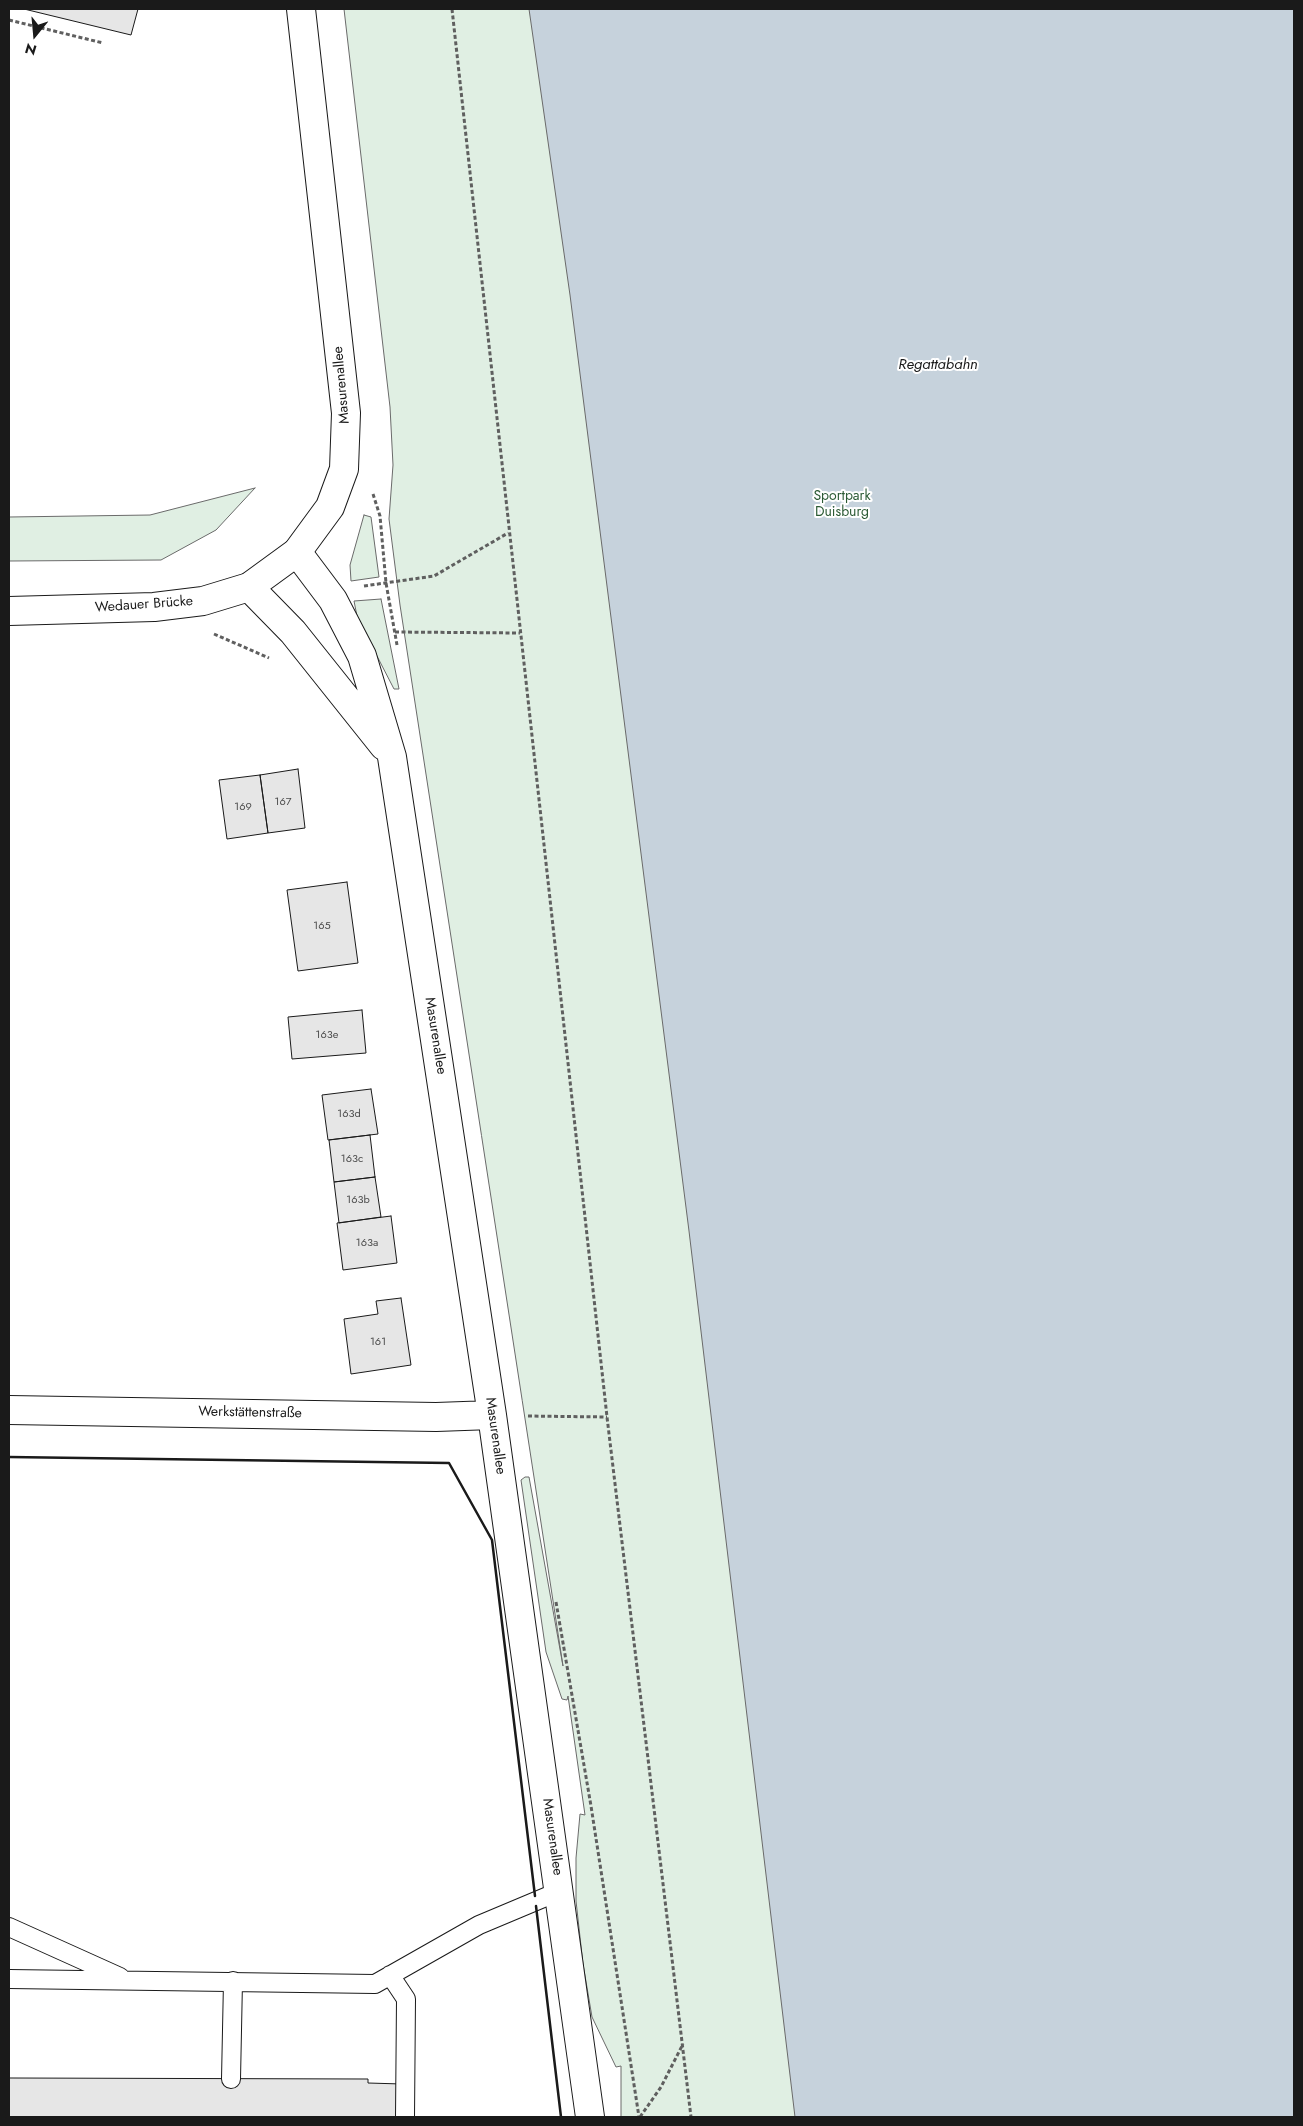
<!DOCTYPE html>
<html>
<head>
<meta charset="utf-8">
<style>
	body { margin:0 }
	#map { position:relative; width:1303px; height:2126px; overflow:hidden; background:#fff; font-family:Jost,sans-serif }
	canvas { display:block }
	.frame { position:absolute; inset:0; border:10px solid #1a1a1a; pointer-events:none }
	.north { position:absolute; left:10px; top:10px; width:50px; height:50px; -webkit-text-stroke:4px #fff; paint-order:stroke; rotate:197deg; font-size:14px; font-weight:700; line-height:20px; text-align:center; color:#1a1a1a }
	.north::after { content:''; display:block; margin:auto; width:18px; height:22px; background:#1a1a1a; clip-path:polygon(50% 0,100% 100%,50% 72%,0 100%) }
</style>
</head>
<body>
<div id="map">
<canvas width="1303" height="2126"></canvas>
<div class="frame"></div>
<div class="north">N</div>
</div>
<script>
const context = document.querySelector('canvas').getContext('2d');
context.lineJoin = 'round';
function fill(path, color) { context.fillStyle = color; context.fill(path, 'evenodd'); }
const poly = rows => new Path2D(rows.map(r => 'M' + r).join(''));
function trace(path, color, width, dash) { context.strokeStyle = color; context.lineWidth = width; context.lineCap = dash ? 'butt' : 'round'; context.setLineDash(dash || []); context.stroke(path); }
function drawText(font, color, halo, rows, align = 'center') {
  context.font = font + ' Jost,sans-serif'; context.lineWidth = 4; context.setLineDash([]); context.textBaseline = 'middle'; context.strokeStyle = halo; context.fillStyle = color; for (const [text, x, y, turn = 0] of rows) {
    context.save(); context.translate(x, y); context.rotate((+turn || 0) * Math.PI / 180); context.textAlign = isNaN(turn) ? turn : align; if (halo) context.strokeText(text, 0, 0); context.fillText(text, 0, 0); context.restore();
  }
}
const green = poly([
	[344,9,1294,9,1294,2117,621,2117,621,2066,616,2067,592,2017,583,1964,576,1901,576,1858,580,1814,585,1815,568,1696,567,1700,562,1699,546,1652,521,1480,525,1477,529,1477,563,1666,400,605,389,519,393,465,390,407,344,9],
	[255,488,216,530,161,560,9,561,9,517,150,515,255,488],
	[364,515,371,517,379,577,351,581,350,565,364,515],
	[381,599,399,689,394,689,363,629,357,616,354,601,381,599]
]);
fill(green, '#e0efe3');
trace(green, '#6a6a6a', 1);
const water = poly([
	[529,9,1294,9,1294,2117,795,2117,689,1231,570,295,529,9]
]);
fill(water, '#c6d2dc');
trace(water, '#6a6a6a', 1);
const building = poly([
	[24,9,138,9,131,35,24,9],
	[298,769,305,828,268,833,260,775,298,769],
	[260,775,268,833,227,839,219,780,260,775],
	[347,882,358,963,298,971,287,890,347,882],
	[362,1010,366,1053,292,1059,288,1017,362,1010],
	[371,1089,378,1134,328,1140,322,1095,371,1089],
	[370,1135,375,1177,334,1182,329,1140,370,1135],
	[375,1177,381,1217,339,1223,334,1182,375,1177],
	[391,1216,397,1263,343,1270,337,1223,391,1216],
	[401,1298,411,1365,351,1374,344,1319,378,1314,376,1301,401,1298],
	[9,2078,368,2079,368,2083,402,2084,402,2117,9,2117,9,2078]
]);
fill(building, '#e6e6e6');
trace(building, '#1a1a1a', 1);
const service = poly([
	[9,1927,120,1977],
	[390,1975,406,1999,405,2117],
	[9,1979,375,1984,479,1925,560,1891],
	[231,2079,233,1981]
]);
const minor = poly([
	[297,552,333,600,362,656,392,757,492,1415,590,2117],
	[249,587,293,632,384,746],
	[9,1410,436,1417,492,1415]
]);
const secondary = poly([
	[9,611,154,607,203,601,249,587,297,552,330,507,344,469,346,413,301,9]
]);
trace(service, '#1a1a1a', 20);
trace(minor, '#1a1a1a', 30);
trace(secondary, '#1a1a1a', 30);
trace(poly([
	[452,9,607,1417,691,2117],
	[9,20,103,43],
	[373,494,380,516,386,583,397,645],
	[364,586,434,576,508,533],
	[395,632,520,633],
	[214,634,269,658],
	[528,1416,607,1417],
	[556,1602,591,1806,639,2117],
	[640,2117,661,2087,683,2044]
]), '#5f5f5f', 3, [4, 2.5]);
trace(service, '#fff', 18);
trace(minor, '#fff', 28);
trace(secondary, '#fff', 28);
trace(poly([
	[9,1457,449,1463,492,1540,535,1896],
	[536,1906,561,2117]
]), '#1a1a1a', 2.5);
drawText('11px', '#4d4d4d', null, [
	["167",283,802],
	["169",243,807],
	["165",322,926],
	["163e",327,1035],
	["163d",349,1114],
	["163c",352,1159],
	["163b",358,1200],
	["163a",367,1243],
	["161",378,1342]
]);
drawText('14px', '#1a1a1a', '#fff', [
	["Masurenallee",342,385,-95],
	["Wedauer Brücke",144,605,-4],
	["Masurenallee",435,1036,81],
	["Werkstättenstraße",250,1413,1],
	["Masurenallee",495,1436,82],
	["Masurenallee",552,1837,82]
]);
drawText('14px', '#2b5a34', '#fff', [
	["Sportpark",842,497],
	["Duisburg",842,513]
]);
drawText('italic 15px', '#1a1a1a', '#fff', [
	["Regattabahn",938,365]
]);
</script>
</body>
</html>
